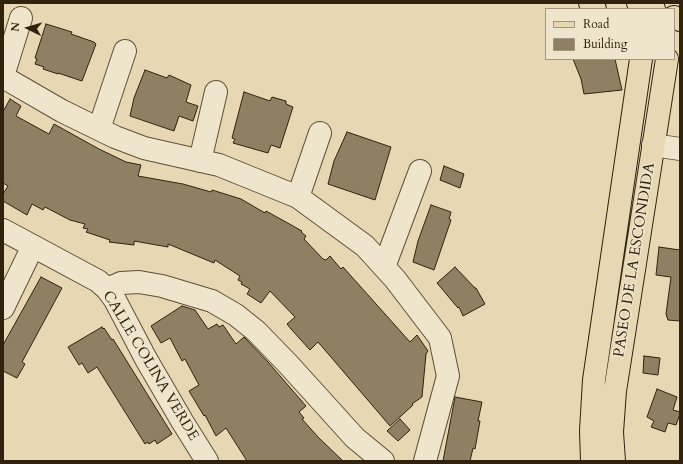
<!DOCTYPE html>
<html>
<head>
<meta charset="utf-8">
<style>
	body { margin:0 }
	#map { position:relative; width:683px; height:464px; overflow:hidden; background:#e7d7b2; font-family:Cardo,serif }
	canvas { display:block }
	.frame { position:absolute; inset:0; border:4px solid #30220f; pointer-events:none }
	.legend { position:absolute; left:545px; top:8px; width:130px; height:52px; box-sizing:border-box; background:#efe5cd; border:1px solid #a39781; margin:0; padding:5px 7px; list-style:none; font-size:12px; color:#30220f }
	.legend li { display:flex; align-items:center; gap:8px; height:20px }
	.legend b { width:20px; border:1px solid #a39781 }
	.north { position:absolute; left:8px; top:8px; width:40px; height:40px; -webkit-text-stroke:3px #efe5cd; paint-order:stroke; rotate:275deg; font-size:11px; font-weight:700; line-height:16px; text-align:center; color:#30220f }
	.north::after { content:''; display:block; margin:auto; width:14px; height:18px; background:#30220f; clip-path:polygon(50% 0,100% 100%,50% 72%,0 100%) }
</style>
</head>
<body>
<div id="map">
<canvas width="683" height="464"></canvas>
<div class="frame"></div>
<ul class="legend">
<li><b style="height:5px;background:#e7d7b2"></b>Road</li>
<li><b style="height:11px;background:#8f8064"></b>Building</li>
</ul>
<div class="north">N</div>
</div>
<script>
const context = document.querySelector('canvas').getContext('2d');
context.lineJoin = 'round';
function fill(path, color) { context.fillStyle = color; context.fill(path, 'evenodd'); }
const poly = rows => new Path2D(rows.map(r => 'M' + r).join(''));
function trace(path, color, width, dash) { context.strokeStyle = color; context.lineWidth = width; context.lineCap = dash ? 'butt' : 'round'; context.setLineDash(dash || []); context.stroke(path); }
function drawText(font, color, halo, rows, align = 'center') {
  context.font = font + ' Cardo,serif'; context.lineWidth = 3; context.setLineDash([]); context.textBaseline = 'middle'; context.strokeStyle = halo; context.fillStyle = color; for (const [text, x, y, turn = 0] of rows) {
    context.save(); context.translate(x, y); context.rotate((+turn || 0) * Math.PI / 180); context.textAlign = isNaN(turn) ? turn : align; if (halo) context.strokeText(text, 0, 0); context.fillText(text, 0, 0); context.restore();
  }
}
const building = poly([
	[46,24,72,32,71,34,94,42,96,44,82,81,58,73,58,74,43,69,44,67,35,64,37,59,35,58,46,24],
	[573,59,615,59,622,90,584,94,581,79,573,59],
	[145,70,167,78,169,75,191,85,186,102,198,106,193,121,179,116,174,131,130,116,134,98,145,70],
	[244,92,270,101,272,97,286,101,286,104,293,107,280,148,271,145,268,153,233,143,235,139,232,138,244,92],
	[10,99,21,106,16,116,49,134,54,124,99,149,126,162,141,165,138,176,183,184,211,192,212,190,225,194,241,199,265,213,266,211,302,231,301,232,306,236,304,239,323,259,326,260,330,256,341,269,343,267,410,342,417,335,428,351,426,354,422,397,412,404,413,405,390,426,318,342,310,350,291,329,287,324,295,317,270,291,261,303,247,294,250,289,241,284,242,282,238,280,240,276,215,260,214,263,168,244,168,247,134,241,134,245,109,242,110,240,86,232,88,229,83,228,85,224,70,220,45,207,43,210,32,204,27,215,3,201,3,194,8,186,3,183,3,109,4,110,10,99],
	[347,132,391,147,375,200,328,184,334,161,347,132],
	[444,166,464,174,460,188,440,180,444,166],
	[431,205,451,212,449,219,451,220,434,270,413,262,418,241,431,205],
	[659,247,680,250,680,321,668,320,666,314,671,277,656,275,659,247],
	[455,267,475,288,476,288,485,304,463,316,459,307,458,308,437,283,455,267],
	[41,277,62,288,22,362,25,364,17,378,3,371,3,345,41,277],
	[182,306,195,310,208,329,217,324,219,327,223,325,236,344,244,337,246,339,268,362,306,406,299,412,304,418,302,419,319,438,343,461,247,461,226,428,216,436,205,415,204,416,189,391,199,385,185,359,182,361,170,338,161,343,151,326,182,306],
	[102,327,103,329,104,328,112,340,113,339,172,434,157,444,155,440,149,444,148,442,145,444,97,367,88,373,82,363,79,365,68,347,102,327],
	[644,356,660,358,658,375,643,373,644,356],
	[657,389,677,397,673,410,680,412,680,414,676,425,668,423,665,432,651,427,654,421,647,417,657,389],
	[455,397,482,402,478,421,480,421,475,449,473,448,470,461,443,461,455,397],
	[400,419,410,430,398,441,387,431,400,419]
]);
fill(building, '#8f8064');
trace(building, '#30220f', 1);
const minor = poly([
	[3,76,21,18],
	[3,77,62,111,115,137,144,148,219,165,298,197,365,246,395,279,440,338,448,376,425,461],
	[99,129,125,51],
	[653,145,680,149],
	[200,161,216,92],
	[298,197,320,133],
	[3,230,98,281,107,289,115,300,146,359,182,421,207,461],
	[384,267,420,171],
	[107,289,121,283,139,282,162,286,212,301,236,315,256,331,288,364,355,438,383,461],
	[3,308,33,246]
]);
const major = poly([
	[590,3,595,9],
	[638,3,654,9],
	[674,17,680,20],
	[592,461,591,431,594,380,641,59],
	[614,461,612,432,615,391,667,59]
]);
trace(minor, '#5e4f38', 24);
trace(major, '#30220f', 24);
trace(minor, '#efe5cd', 22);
trace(major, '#e7d7b2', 22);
drawText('15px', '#30220f', '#efe5cd', [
	["PASEO DE LA ESCONDIDA",635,260,-81],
	["CALLE COLINA VERDE",150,366,59]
]);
</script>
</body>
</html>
